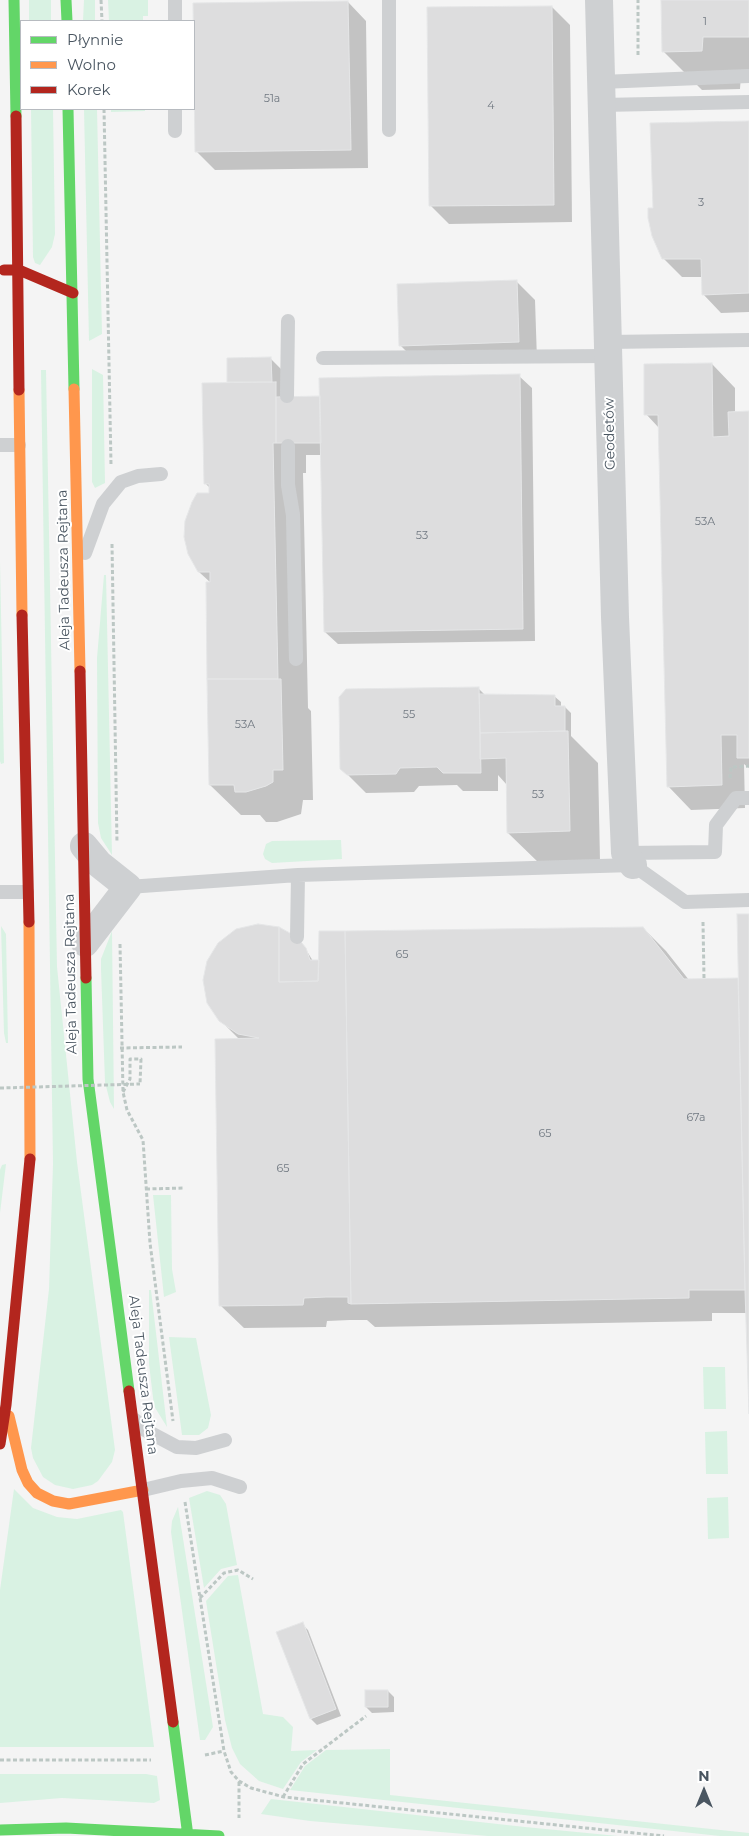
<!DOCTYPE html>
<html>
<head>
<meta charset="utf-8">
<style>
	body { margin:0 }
	#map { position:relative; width:749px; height:1836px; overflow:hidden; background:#f4f4f4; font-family:Montserrat,sans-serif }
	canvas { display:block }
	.legend { position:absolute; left:20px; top:20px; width:175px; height:90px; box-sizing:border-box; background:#fff; border:1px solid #b7bbc0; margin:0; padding:6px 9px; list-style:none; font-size:15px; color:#4a5661 }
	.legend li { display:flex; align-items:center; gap:10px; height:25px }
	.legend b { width:25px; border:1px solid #b7bbc0 }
	.north { position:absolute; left:679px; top:1766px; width:50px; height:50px; -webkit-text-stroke:4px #fff; paint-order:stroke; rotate:0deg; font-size:14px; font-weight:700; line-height:20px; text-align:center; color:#4a5661 }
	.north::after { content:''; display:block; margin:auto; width:18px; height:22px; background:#4a5661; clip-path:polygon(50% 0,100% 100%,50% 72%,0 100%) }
</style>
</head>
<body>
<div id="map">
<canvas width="749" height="1836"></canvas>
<ul class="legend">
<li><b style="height:6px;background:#63d668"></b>Płynnie</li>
<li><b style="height:6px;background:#ff974d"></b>Wolno</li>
<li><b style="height:6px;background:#b3261e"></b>Korek</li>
</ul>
<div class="north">N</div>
</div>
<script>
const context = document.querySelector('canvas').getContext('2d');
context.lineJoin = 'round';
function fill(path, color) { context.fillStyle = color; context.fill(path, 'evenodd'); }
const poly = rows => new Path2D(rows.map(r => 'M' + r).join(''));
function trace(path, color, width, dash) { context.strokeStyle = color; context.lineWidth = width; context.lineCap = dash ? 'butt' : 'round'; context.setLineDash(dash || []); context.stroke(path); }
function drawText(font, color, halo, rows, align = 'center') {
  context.font = font + ' Montserrat,sans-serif'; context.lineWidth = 4; context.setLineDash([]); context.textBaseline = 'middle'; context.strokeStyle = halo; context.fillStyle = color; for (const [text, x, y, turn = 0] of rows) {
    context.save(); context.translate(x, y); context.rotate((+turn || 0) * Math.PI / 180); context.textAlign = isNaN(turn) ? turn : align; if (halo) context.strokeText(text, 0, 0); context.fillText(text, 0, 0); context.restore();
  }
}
fill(poly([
	[29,0,51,0,51,21,29,21],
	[84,0,95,0,95,21,83,21],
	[108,0,148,0,148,16,143,16,143,21,109,21],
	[31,109,53,109,55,234,52,247,40,265,35,263,33,257],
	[84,109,97,109,102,334,89,341],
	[111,109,145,109,145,111,111,112],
	[92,369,103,375,105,483,95,488,92,482],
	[41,370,46,370,57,967,77,1162,115,1450,112,1462,98,1481,92,1485,73,1489,55,1485,43,1477,33,1458,31,1448,49,1289,53,1164],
	[0,561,4,763,1,764,0,761],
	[104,575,106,575,112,855,101,838,98,823,97,658],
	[341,840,342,859,272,863,265,859,263,854,266,844,272,841],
	[1,926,6,934,8,1043,6,1043,4,1033],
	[112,931,114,1109,110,1102,105,1082,101,969,101,959],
	[6,1164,0,1213,0,1170,2,1165],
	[153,1195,171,1195,172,1269,176,1292,164,1297],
	[149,1290,151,1290,167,1427,154,1406,149,1364],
	[169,1337,196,1338,211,1415,208,1428,199,1435,182,1435],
	[703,1367,725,1367,726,1409,704,1409],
	[727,1431,728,1474,706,1474,705,1432],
	[14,1489,33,1508,57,1517,77,1519,121,1510,123,1512,154,1747,0,1747,0,1590],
	[207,1491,220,1495,226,1504,237,1565,221,1569,204,1588,189,1498],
	[728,1497,729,1538,708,1539,707,1498],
	[178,1507,213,1727,205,1740,200,1740,171,1532,172,1521],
	[238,1575,263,1714,283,1717,293,1727,291,1751,317,1750,301,1762,283,1789,259,1781,240,1764,232,1748,225,1720,206,1601,228,1576],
	[390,1749,390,1795,749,1833,749,1836,720,1836,290,1790,305,1766,326,1750],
	[0,1774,146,1774,157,1776,160,1800,154,1803,62,1798,0,1803],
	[271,1799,525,1827,618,1836,488,1836,310,1821,261,1814]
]), '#d9f2e3');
fill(poly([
	[663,0,749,0,749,75,741,75,740,89,702,90,663,51],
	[348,2,366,21,368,168,215,170,196,151],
	[552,7,570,25,572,222,449,224,430,205],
	[749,122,749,312,721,313,703,294,703,277,682,277,663,258,654,209],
	[517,282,535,300,537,360,418,363,400,345],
	[271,359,283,371,291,398,321,397,519,376,532,388,535,641,338,644,325,632,322,455,306,455,306,473,303,473,308,708,311,711,313,800,303,800,301,814,277,822,266,822,260,815,241,815,210,785,211,583,199,572,210,494,210,488,205,483,230,383,228,382],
	[712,364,735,388,735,413,749,413,749,768,744,764,745,808,691,810,668,786,659,428,646,414],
	[478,688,486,696,554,696,561,702,561,707,565,707,571,713,571,736,598,763,600,861,539,863,508,833,507,785,498,775,498,791,463,791,457,785,419,786,414,792,366,793,342,769],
	[749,915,749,1370,747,1313,712,1313,712,1321,375,1327,367,1320,350,1320,327,1321,326,1327,244,1328,220,1305,240,1040,220,1020,219,944,227,936,247,927,303,945,313,961,643,928,666,951,689,980,739,979],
	[302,1624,308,1630,341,1716,317,1725,311,1719],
	[388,1691,394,1697,394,1712,372,1713,366,1707]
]), '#0003');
const building = poly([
	[661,0,749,0,749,37,703,37,702,51,662,52,661,0],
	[348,1,351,150,195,152,193,3,348,1],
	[552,6,554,205,429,206,427,7,552,6],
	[749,121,749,293,702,295,701,259,662,259,652,236,648,218,648,208,653,208,650,123,749,121],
	[517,280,519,342,399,346,397,284,517,280],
	[271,357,272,382,227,382,227,358,271,357],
	[712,363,713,437,729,436,728,412,749,411,749,758,737,758,737,735,721,735,722,785,667,787,658,415,644,415,644,364,712,363],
	[520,374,523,629,324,632,319,378,520,374],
	[276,382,276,443,273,443,278,679,207,679,206,582,210,582,210,572,198,572,188,554,184,537,185,521,192,502,197,493,209,493,209,484,204,484,202,383,276,382],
	[320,396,321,443,276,443,276,397,320,396],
	[207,679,281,679,283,770,273,770,273,782,266,786,246,792,235,792,234,785,209,785,207,679],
	[479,687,481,773,443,773,437,767,400,768,396,774,347,775,340,769,339,697,346,689,479,687],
	[479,694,555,695,555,706,565,706,565,731,480,733,479,694],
	[565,731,568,731,570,831,507,833,506,758,480,759,480,733,565,731],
	[737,914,749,914,749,1414,745,1290,737,914],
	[258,924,279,927,279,982,318,981,319,931,345,931,351,1304,348,1303,348,1297,326,1297,304,1298,303,1305,219,1306,215,1039,259,1038,238,1034,219,1021,207,1003,203,980,207,961,218,943,236,929,258,924],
	[279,927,297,937,306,948,310,960,319,960,318,981,279,982,279,927],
	[643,927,684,979,738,978,745,1290,689,1290,689,1298,351,1304,345,931,643,927],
	[303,1622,336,1709,310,1719,276,1632,303,1622],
	[365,1690,388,1690,388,1707,365,1707,365,1690]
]);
fill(building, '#ddddde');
trace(building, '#e5e6e7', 1);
trace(poly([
	[101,0,102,21],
	[638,55,638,0],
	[104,109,111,465],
	[112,544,117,843],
	[730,778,731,767,749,766],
	[703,922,704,978],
	[120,944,123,1092,127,1110,143,1140,150,1243,173,1421],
	[120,1048,182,1047],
	[123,1092,130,1079,130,1059,141,1059,140,1084],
	[146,1189,184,1188],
	[185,1502,224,1751,231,1772,239,1781,251,1788,284,1797,664,1836],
	[200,1598,224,1573,238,1570,253,1579],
	[205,1755,224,1751],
	[0,1760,151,1760],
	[239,1782,239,1818],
	[283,1797,303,1764,366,1716]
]), '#bcc7c4', 3, [4, 2.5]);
trace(poly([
	[175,0,175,21],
	[601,82,749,76],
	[602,105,749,102],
	[175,109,175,131],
	[389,130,389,0],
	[608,342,749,340],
	[323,358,608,356],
	[287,396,288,321],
	[0,445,19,445],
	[288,446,288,485,293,515,296,659],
	[85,553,103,504,121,482,138,476,161,474],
	[625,853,715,852,716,825,736,798,749,798],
	[128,887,298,875,633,865,685,902,749,900],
	[0,892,27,892],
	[297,937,298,875],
	[135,1420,145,1430,177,1447,196,1448,225,1440],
	[143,1490,181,1481,212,1478,240,1487]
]), '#ced0d2', 14);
trace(poly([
	[599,0,615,617,625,853,633,865],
	[84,846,99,864,128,887,85,943]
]), '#ced0d2', 28);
trace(poly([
	[14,0,16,116],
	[66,0,67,21],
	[68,109,74,389],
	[86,978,88,1079,129,1391],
	[173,1722,188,1836],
	[0,1830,66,1828,219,1836]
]), '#63d668', 11);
trace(poly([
	[74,389,80,671],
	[19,390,22,615],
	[29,922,30,1159],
	[9,1416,22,1470,28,1483,37,1493,53,1501,69,1504,143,1490]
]), '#ff974d', 11);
trace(poly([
	[16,116,19,390],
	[4,270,19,270,73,293],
	[22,615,29,922],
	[80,671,86,978],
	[129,1391,173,1722],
	[0,1444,6,1405,30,1159]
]), '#b3261e', 11);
trace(poly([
	[0,1088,140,1084]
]), '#bcc7c4', 3, [4, 2.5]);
drawText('11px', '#707881', null, [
	["1",705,22],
	["51a",272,99],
	["4",491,106],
	["3",701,203],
	["53A",705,522],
	["53",422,536],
	["55",409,715],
	["53A",245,725],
	["53",538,795],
	["65",402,955],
	["67a",696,1118],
	["65",545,1134],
	["65",283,1169]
]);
drawText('14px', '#4a5661', '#fff', [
	["Geodetów",610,434,-91],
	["Aleja Tadeusza Rejtana",64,570,-91],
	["Aleja Tadeusza Rejtana",71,974,-91],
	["Aleja Tadeusza Rejtana",143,1375,83]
]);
</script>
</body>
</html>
